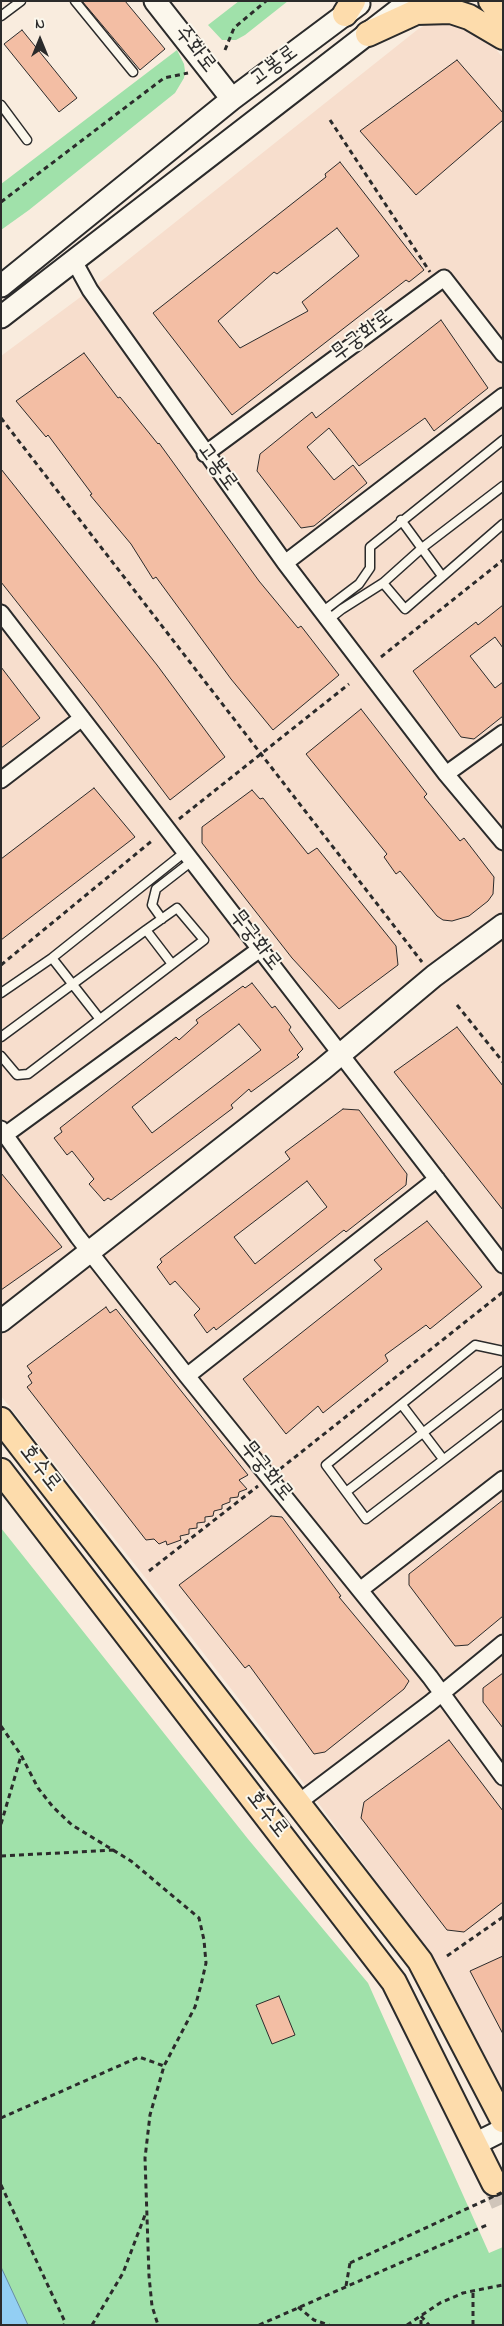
<!DOCTYPE html>
<html>
<head>
<meta charset="utf-8">
<style>
	body { margin:0 }
	#map { position:relative; width:504px; height:2326px; overflow:hidden; background:#f9ecde; font-family:"Indie Flower",sans-serif }
	canvas { display:block }
	.frame { position:absolute; inset:0; border:2px solid #2b2b2b; pointer-events:none }
	.north { position:absolute; left:15px; top:15px; width:50px; height:50px; -webkit-text-stroke:4px #fbf7ec; paint-order:stroke; rotate:0deg; font-size:14px; font-weight:700; line-height:20px; text-align:center; color:#2b2b2b }
	.north::after { content:''; display:block; margin:auto; width:18px; height:22px; background:#2b2b2b; clip-path:polygon(50% 0,100% 100%,50% 72%,0 100%) }
</style>
</head>
<body>
<div id="map">
<canvas width="504" height="2326"></canvas>
<div class="frame"></div>
<div class="north">N</div>
</div>
<script>
const context = document.querySelector('canvas').getContext('2d');
context.lineJoin = 'round';
function fill(path, color) { context.fillStyle = color; context.fill(path, 'evenodd'); }
const poly = rows => new Path2D(rows.map(r => 'M' + r).join(''));
function trace(path, color, width, dash) { context.strokeStyle = color; context.lineWidth = width; context.lineCap = dash ? 'butt' : 'round'; context.setLineDash(dash || []); context.stroke(path); }
function drawText(font, color, halo, rows, align = 'center') {
  context.font = font + ' "Indie Flower","Poor Story",sans-serif'; context.lineWidth = 4; context.setLineDash([]); context.textBaseline = 'middle'; context.strokeStyle = halo; context.fillStyle = color; for (const [text, x, y, turn = 0] of rows) {
    context.save(); context.translate(x, y); context.rotate((+turn || 0) * Math.PI / 180); context.textAlign = isNaN(turn) ? turn : align; if (halo) context.strokeText(text, 0, 0); context.fillText(text, 0, 0); context.restore();
  }
}
fill(poly([
	[449,18,488,39,503,58,503,2091,437,1963,299,1777,144,1576,1,1396,1,356,90,290,417,30,430,22]
]), '#f7decd');
fill(poly([
	[239,1,288,1,245,35,236,40,222,40,208,25],
	[177,50,184,64,185,71,184,78,175,93,29,210,1,230,1,184],
	[1,1528,248,1839,368,1983,489,2253,503,2247,503,2325,1,2325]
]), '#a0e1aa');
const water = poly([
	[1,2267,28,2325,1,2325,1,2267]
]);
fill(water, '#93cff3');
trace(water, '#698da3', 1);
const building = poly([
	[82,1,125,1,165,49,140,70,82,1],
	[22,30,77,98,59,112,4,44,22,30],
	[457,60,503,113,503,120,416,195,360,131,457,60],
	[340,162,424,270,409,282,406,280,232,415,153,313,326,177,325,174,340,162],
	[337,228,359,256,302,302,308,311,240,348,218,321,274,272,277,274,337,228],
	[441,320,488,388,434,431,425,418,359,466,329,428,307,447,334,480,353,465,367,483,314,526,301,528,257,471,260,454,312,412,316,418,441,320],
	[84,353,118,398,120,397,158,444,159,443,259,581,298,628,301,626,339,675,273,730,231,679,156,577,153,579,131,544,90,495,92,494,48,435,46,437,16,401,84,353],
	[1,469,157,665,225,757,170,800,96,702,1,582,1,469],
	[503,605,503,648,495,637,470,656,495,688,503,682,503,716,474,739,461,737,413,671,476,622,478,625,503,605],
	[1,667,40,718,1,748,1,667],
	[361,709,427,794,424,797,460,841,464,838,494,877,493,894,488,901,469,916,452,921,443,920,437,916,400,871,396,874,384,857,387,854,306,754,361,709],
	[94,788,135,837,1,940,1,859,94,788],
	[252,790,260,799,263,798,308,854,317,848,396,946,398,965,339,1009,292,958,202,843,202,827,252,790],
	[252,983,272,1008,275,1006,291,1027,289,1030,303,1049,297,1055,299,1057,251,1092,249,1089,231,1105,233,1108,111,1200,108,1198,104,1201,89,1184,94,1179,72,1151,67,1155,54,1138,62,1132,60,1128,176,1037,179,1040,198,1023,196,1020,243,986,245,988,252,983],
	[239,1024,261,1050,152,1133,132,1107,239,1024],
	[457,1027,503,1086,503,1210,394,1072,457,1027],
	[343,1109,359,1110,407,1174,406,1185,346,1232,344,1230,216,1330,214,1327,207,1333,194,1315,200,1309,175,1281,170,1285,157,1267,162,1262,160,1259,290,1159,285,1152,343,1109],
	[307,1181,327,1207,255,1264,234,1237,307,1181],
	[1,1173,62,1247,1,1290,1,1173],
	[427,1221,482,1287,430,1329,426,1325,385,1355,388,1361,323,1413,318,1406,286,1434,243,1379,382,1269,374,1260,427,1221],
	[106,1307,110,1313,116,1309,248,1475,239,1480,247,1489,239,1492,238,1497,230,1498,230,1502,222,1505,222,1509,214,1511,213,1516,205,1517,205,1522,197,1523,197,1528,189,1529,189,1534,180,1536,181,1540,167,1545,166,1541,159,1544,154,1539,146,1540,27,1387,32,1383,28,1376,32,1373,27,1366,106,1307],
	[503,1500,503,1616,468,1645,455,1646,409,1585,409,1574,503,1500],
	[271,1516,282,1517,341,1596,339,1597,409,1681,404,1689,325,1752,314,1754,249,1665,245,1668,179,1585,271,1516],
	[503,1673,503,1728,483,1702,483,1688,503,1673],
	[449,1740,503,1811,503,1902,464,1932,447,1930,361,1818,364,1802,449,1740],
	[503,1956,503,2034,470,1971,503,1956],
	[279,1996,295,2035,272,2044,256,2005,279,1996]
]);
fill(building, '#f3bea4');
trace(building, '#2b2b2b', 1);
trace(poly([
	[494,2183,503,2204]
]), '#d0c5ba', 24, [24, 12]);
const lane = poly([
	[75,1,133,72],
	[1,16,21,1],
	[1,105,27,140],
	[401,520,442,576],
	[383,583,405,609,503,524],
	[322,612,359,584,370,568,370,547,503,440],
	[328,620,342,609,383,583,422,548,503,486],
	[162,919,152,905,156,889,192,861],
	[52,958,99,1018],
	[1,993,52,958,185,852],
	[1,1037,146,930],
	[1,1056,17,1075,28,1074,204,940,177,908,146,930,172,964],
	[503,1351,475,1345,326,1465,366,1519,503,1414],
	[402,1405,443,1459],
	[346,1492,503,1371]
]);
const street = poly([
	[74,261,90,290,285,563,446,774,503,842],
	[205,454,444,278,503,354],
	[285,563,503,396],
	[1,613,503,1265],
	[446,774,503,733],
	[1,780,82,718],
	[1,1129,78,1237,187,1376,430,1677,503,1777],
	[5,1135,260,949],
	[187,1376,437,1179],
	[360,1590,503,1479],
	[299,1802,430,1703,503,1643]
]);
const secondary = poly([
	[155,1,232,99],
	[1,286,232,99,359,4],
	[1,317,410,1],
	[1,1321,323,1069,434,976,503,925],
	[475,2144,503,2130]
]);
const primary = poly([
	[491,1,503,16],
	[345,14,353,1],
	[368,34,416,12,451,11,469,17,503,37],
	[1,1420,420,1961,503,2120],
	[1,1471,394,1982,494,2183]
]);
trace(lane, '#2b2b2b', 11);
trace(street, '#2b2b2b', 19);
trace(secondary, '#2b2b2b', 25);
trace(primary, '#2b2b2b', 28);
trace(poly([
	[225,50,234,28,266,1],
	[330,120,430,272],
	[1,202,164,78,188,73],
	[1,418,422,962],
	[381,657,503,560],
	[179,819,349,684],
	[1,965,153,840],
	[457,1005,503,1062],
	[280,1469,503,1292],
	[149,1571,258,1486],
	[1,1726,21,1755,38,1788,53,1807,72,1825,131,1861,199,1918,204,1940,206,1963,201,1985,195,2007,164,2066,150,2115,145,2158,149,2276,152,2306,158,2325],
	[1,1824,21,1756],
	[1,1856,115,1850],
	[447,1956,503,1917],
	[1,2118,139,2057,164,2066],
	[1,2185,65,2322,64,2325],
	[346,2286,350,2263],
	[298,2307,314,2320,329,2325],
	[92,2325,123,2273,145,2215],
	[259,2325,489,2224],
	[407,2325,440,2303,463,2293,503,2285],
	[421,2325,421,2316,429,2325],
	[473,2325,473,2291]
]), '#2b2b2b', 3, [5, 4]);
trace(lane, '#fbf7ec', 8);
trace(street, '#fbf7ec', 15);
trace(secondary, '#fbf7ec', 21);
trace(primary, '#fddcac', 24);
trace(poly([
	[350,2263,503,2192]
]), '#2b2b2b', 3, [5, 4]);
drawText('22px', '#2b2b2b', '#fbf7ec', [
	["주화로",194,50,52],
	["고봉로",275,67,-37],
	["무궁화로",363,337,-37],
	["고봉로",216,468,54],
	["무궁화로",254,941,52],
	["호수로",39,1469,52],
	["무궁화로",265,1472,51],
	["호수로",266,1815,52]
]);
</script>
</body>
</html>
